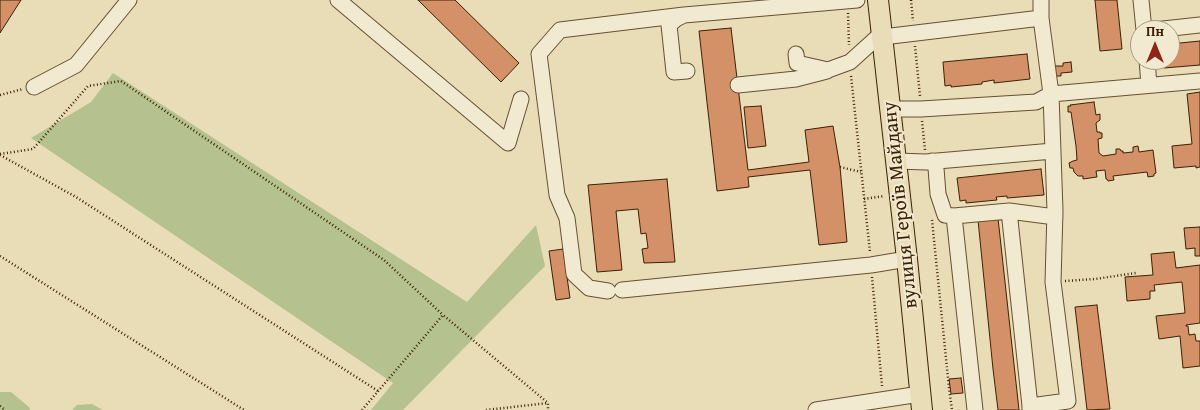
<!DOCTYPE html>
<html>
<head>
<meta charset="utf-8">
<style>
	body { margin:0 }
	#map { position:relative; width:1200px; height:410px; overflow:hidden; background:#e9ddb7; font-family:"Gentium Book Plus",serif }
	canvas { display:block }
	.north { position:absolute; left:1130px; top:20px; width:50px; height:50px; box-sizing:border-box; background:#f1e9d0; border:1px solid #a8997f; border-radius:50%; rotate:0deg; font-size:14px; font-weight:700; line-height:20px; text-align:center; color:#3b2105 }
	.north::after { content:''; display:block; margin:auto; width:18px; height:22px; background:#8f2418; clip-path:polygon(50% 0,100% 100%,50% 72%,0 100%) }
</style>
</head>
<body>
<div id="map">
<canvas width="1200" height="410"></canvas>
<div class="north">Пн</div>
</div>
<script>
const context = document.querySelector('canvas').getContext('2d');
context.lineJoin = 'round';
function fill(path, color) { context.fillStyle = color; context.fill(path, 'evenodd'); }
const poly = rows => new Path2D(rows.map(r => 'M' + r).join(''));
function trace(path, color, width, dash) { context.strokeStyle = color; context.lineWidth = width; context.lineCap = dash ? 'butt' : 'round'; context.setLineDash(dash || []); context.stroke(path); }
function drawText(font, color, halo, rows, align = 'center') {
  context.font = font + ' "Gentium Book Plus",serif'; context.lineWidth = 4; context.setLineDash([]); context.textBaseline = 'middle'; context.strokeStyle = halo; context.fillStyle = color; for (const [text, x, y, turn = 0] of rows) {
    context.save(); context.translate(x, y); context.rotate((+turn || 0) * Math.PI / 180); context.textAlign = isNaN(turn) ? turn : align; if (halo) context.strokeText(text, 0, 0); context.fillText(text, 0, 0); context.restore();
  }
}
fill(poly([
	[113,73,467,302,536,225,545,266,403,410,371,410,393,383,31,138,91,102],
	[0,392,11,392,29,407,30,410,0,410],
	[92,404,103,410,72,410,77,405]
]), '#b5c18f');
const building = poly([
	[0,0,21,0,0,33,0,0],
	[418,0,455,0,519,63,501,82,418,0],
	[1095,0,1117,0,1122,49,1100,51,1095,0],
	[731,28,748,170,809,162,805,130,833,126,840,167,847,242,819,245,810,170,748,177,749,187,717,191,699,31,731,28],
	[1200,41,1200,65,1164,68,1164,60,1170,60,1170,44,1200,41],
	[1027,54,1030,79,994,83,994,80,982,82,982,84,951,87,951,85,945,86,943,62,1027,54],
	[1071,62,1072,72,1061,73,1061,76,1055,76,1055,66,1063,66,1063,63,1071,62],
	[1200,92,1200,167,1196,168,1196,166,1174,168,1172,146,1192,144,1187,94,1200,92],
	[1094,102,1096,115,1100,114,1100,120,1096,123,1097,132,1100,132,1100,133,1102,133,1102,138,1098,139,1099,153,1103,156,1116,154,1116,149,1120,149,1121,151,1123,151,1123,153,1133,152,1133,147,1138,146,1139,152,1153,150,1156,173,1154,174,1154,176,1148,177,1147,172,1113,176,1114,180,1108,181,1107,179,1106,179,1105,170,1096,171,1097,177,1083,179,1083,176,1078,176,1074,172,1073,168,1070,168,1069,163,1073,161,1077,160,1076,146,1071,112,1068,112,1068,106,1071,106,1070,105,1094,102],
	[761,106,766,146,748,148,744,107,761,106],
	[1041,169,1044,195,1007,198,1007,196,996,197,997,200,966,203,966,200,960,201,957,178,1041,169],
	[667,179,675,262,644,263,642,249,648,248,646,233,641,234,638,209,616,211,622,270,597,272,588,185,667,179],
	[998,218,1019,410,998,410,993,369,978,220,998,218],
	[1200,227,1200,256,1195,256,1195,248,1186,249,1184,228,1200,227],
	[563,249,570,298,556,300,549,251,563,249],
	[1174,252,1176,268,1200,265,1200,323,1186,325,1186,326,1188,326,1189,335,1195,334,1196,341,1200,341,1200,366,1183,368,1180,336,1159,339,1156,316,1185,313,1182,282,1154,285,1155,291,1150,291,1150,299,1127,301,1125,277,1153,275,1151,254,1174,252],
	[1097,305,1110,409,1087,410,1075,307,1097,305],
	[961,378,963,393,951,394,949,379,961,378]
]);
fill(building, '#d49066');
trace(building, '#3b2105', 1);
const minor = poly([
	[338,0,508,143,521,99],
	[1141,0,1144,30],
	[1154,30,1200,25],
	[883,37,1041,18],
	[796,54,797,63,828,70,850,62,882,33],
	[1147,60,1149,85],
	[687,71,674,72,669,25,676,19,684,15,857,0],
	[738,85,796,79,827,71],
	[34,87,76,65,129,0],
	[890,109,921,109,1036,102,1051,94,1200,81],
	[896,161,926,162,1053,151],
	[932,161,936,168,938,194,945,215,954,216,1009,211,1030,406],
	[1009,211,1055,217],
	[954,216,975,410],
	[622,290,871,265,907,259],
	[608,291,589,288,574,274,567,218,557,195,539,54,560,30,684,15],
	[816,410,920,394],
	[1030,410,1030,406,1068,401,1053,282,1055,211,1051,94,1041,18,1041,0]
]);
const major = poly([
	[878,0,907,259,922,410]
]);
trace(minor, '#665032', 17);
trace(major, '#3b2105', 22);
trace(poly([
	[911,0,913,21],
	[848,13,849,45],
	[915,46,920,96],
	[851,76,870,252],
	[0,95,23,89],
	[922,121,925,150],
	[0,154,33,149,88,86,121,81,384,260,443,315],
	[0,155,76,197,378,391],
	[840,167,861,172],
	[864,199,884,196],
	[932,220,949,388,952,410],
	[0,256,244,410],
	[872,277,882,386],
	[1065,281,1095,279,1136,273],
	[0,406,5,410],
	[362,410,443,315,548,403,548,410],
	[486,410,548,403]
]), '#3b2105', 2.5, [1, 2.5]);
trace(minor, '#f1e9d0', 15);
trace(major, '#e9ddb7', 20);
drawText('20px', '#3b2105', '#f1e9d0', [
	["вулиця Героїв Майдану",901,205,-96]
]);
</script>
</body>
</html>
